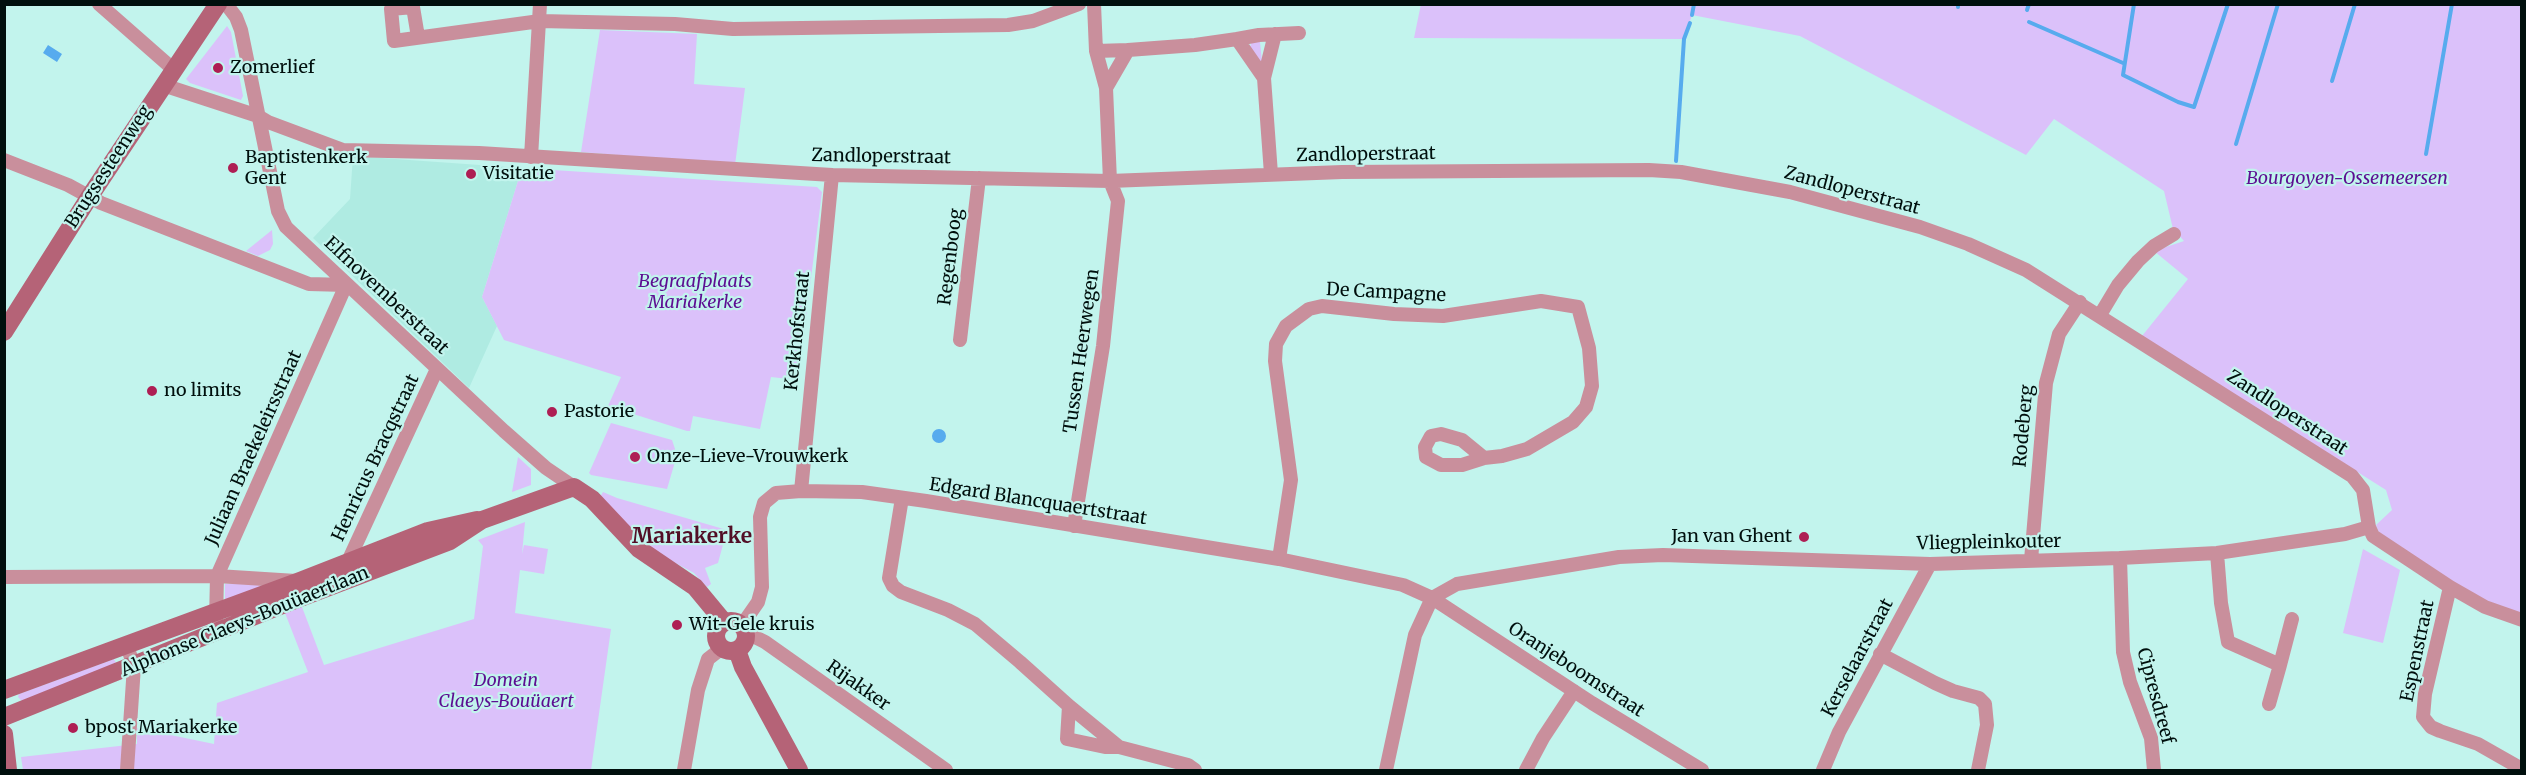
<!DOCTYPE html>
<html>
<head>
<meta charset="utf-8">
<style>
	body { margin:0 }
	#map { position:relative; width:2526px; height:775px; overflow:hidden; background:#c2f4ed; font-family:Merriweather,serif }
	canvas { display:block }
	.frame { position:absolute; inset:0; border:6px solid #000f0d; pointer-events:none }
</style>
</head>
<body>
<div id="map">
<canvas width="2526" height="775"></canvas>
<div class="frame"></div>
</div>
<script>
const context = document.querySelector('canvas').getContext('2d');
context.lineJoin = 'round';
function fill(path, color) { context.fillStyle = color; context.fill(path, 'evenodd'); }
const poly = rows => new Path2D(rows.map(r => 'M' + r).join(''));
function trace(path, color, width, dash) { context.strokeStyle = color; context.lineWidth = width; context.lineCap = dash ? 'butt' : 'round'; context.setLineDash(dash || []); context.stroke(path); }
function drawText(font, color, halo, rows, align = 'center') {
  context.font = font + ' Merriweather,serif'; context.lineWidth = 4.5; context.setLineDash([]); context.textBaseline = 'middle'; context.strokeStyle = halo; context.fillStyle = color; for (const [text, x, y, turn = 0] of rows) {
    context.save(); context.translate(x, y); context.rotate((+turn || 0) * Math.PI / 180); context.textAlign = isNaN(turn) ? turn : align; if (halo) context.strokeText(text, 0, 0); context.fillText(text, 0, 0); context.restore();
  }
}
fill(poly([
	[353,156,522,168,482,297,497,326,469,388,313,238,350,199]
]), '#afebe2');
fill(poly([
	[1421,4,2521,5,2521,616,2485,604,2379,533,2376,525,2392,510,2386,490,2142,336,2188,279,2154,251,2184,241,2173,229,2164,191,2054,119,2026,155,1800,36,1692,15,1684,39,1414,38],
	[227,26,231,32,243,96,241,100,190,83,186,79],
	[600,30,697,34,694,84,745,88,735,165,581,152],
	[1256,42,1260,42,1262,62,1258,62,1250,48,1251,43],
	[522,168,817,187,822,192,798,380,771,377,760,429,693,416,690,431,687,431,608,406,621,377,504,340,482,297],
	[272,230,273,244,270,250,258,256,246,251],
	[611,423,672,440,677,455,667,489,591,475,589,473],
	[518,457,531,469,531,485,512,492],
	[603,492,617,498,727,530,718,563,705,568,711,584,707,587,694,573,657,553,620,519,600,497],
	[525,522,522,554,524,545,548,549,544,574,520,570,515,613,611,629,591,770,23,770,21,757,137,744,137,728,214,744,217,703,308,672,285,613,302,607,324,665,474,619,483,546,478,540],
	[2363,549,2400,570,2383,643,2343,633],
	[225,584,260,584,261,586,225,601],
	[114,659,116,663,24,703,18,697,19,694]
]), '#dbc1fa');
fill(poly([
	[48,45,62,54,57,62,43,53],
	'932 436a7 7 0 1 1 14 0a7 7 0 1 1-14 0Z'
]), '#57abee');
trace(poly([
	[2134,4,2123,75,2178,102,2194,107,2228,4],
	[1958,7,1958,4],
	[2027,10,2029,4],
	[1692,15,1694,4],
	[2029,22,2123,63],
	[2332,81,2355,4],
	[2236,144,2278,4],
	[2426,154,2452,4],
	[1676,161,1684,39,1690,23]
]), '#57abee', 4);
trace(poly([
	[99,4,173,69],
	[226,4,236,17,241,30,278,211,286,227,504,431,546,468,574,487],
	[418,37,413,7,391,9,394,41,540,21,675,24,733,29,1008,25,1033,21,1079,4],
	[1237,39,1259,35,1299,33],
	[1096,51,1128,50],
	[1264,78,1275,34],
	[163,85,258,116,268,122,343,150,479,153,832,175,1110,181,1342,172,1649,170,1681,172,1790,192,1920,227,1968,244,2026,270,2352,476,2363,490,2369,527,2373,536,2450,587,2485,607,2522,620],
	[1106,88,1128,50,1195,45,1237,39,1264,78,1271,174],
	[531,157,540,4],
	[4,160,68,185,101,203,309,284,346,285],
	[2100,315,2118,285,2138,261,2154,246,2174,234],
	[960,340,979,178],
	[801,491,832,175],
	[902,498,889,578,893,586,901,592,948,610,975,624,1020,662,1069,706,1067,739,1105,747,1119,747,1188,765,1195,770],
	[1074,526,1103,346,1118,201,1110,181,1106,88,1096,51,1094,4],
	[2217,553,2221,603,2228,642,2280,665,2269,704],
	[2120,558,2123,652,2130,682,2151,738,2154,770],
	[1279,559,1291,480,1275,361,1276,344,1286,326,1309,309,1322,306,1394,314,1443,316,1541,301,1578,307,1589,348,1592,386,1586,407,1573,422,1527,449,1502,456,1484,458,1462,440,1441,434,1431,436,1425,447,1426,457,1441,465,1462,465,1484,458],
	[2031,560,2046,383,2059,334,2080,302],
	[345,568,437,369],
	[4,577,217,576,296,581],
	[2450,587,2425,694,2423,717,2431,727,2440,731,2478,744,2522,769],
	[216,621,217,576,346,285],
	[742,625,758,602,762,587,760,517,764,503,776,493,801,491,862,492,926,501,1279,559,1403,585,1432,598,1592,703,1702,770],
	[746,637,755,637,765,642,946,770],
	[127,646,134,666,127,770],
	[1880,654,1935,683,1953,691,1979,698,1985,704,1987,725,1978,770],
	[2280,665,2292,619],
	[1069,706,1119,747],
	[684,770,698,690,708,659,722,648],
	[1386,770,1415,635,1432,598,1457,584,1619,557,1663,555,1930,564,2120,558,2217,553,2345,534,2369,527],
	[1526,770,1543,738,1574,691],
	[1823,770,1839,732,1930,564]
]), '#c98f9c', 14);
trace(poly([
	[4,332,90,196,218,4],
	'716 636a15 15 0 1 1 30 0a15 15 0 1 1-30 0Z',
	[737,650,743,667,799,770],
	[4,690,300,581,428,531,477,520],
	[4,717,290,602,450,541,482,520,574,487,592,499,639,549,695,587,724,622],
	[4,734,8,770]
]), '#b56377', 18);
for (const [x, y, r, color] of [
	[218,68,6,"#ae1e54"],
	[233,168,6,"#ae1e54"],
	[471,174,6,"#ae1e54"],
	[152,391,6,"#ae1e54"],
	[552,412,6,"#ae1e54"],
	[635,457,6,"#ae1e54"],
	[1804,537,6,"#ae1e54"],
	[677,625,6,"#ae1e54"],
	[73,728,6,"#ae1e54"]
]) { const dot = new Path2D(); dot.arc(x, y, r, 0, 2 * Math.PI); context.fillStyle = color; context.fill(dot); trace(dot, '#c2f4ed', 2); }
drawText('18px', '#000f0d', '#c2f4ed', [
	["Zomerlief",230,68],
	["Baptistenkerk",245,158],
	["Gent",245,179],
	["Visitatie",483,174],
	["no limits",164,391],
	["Pastorie",564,412],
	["Onze-Lieve-Vrouwkerk",647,457],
	["Jan van Ghent",1792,537,"right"],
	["Wit-Gele kruis",689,625],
	["bpost Mariakerke",85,728]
], 'left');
drawText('18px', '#000f0d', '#c2f4ed', [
	["Zandloperstraat",1366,155,-1],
	["Zandloperstraat",881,157,1],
	["Brugsesteenweg",109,167,-57],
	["Zandloperstraat",1852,191,15],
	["Regenboog",951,257,-83],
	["De Campagne",1386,293,3],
	["Elfnovemberstraat",386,296,43],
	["Kerkhofstraat",798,331,-84],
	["Tussen Heerwegen",1082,351,-82],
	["Zandloperstraat",2287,413,33],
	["Rodeberg",2024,426,-85],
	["Juliaan Braekeleirsstraat",254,448,-66],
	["Henricus Bracqstraat",376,458,-65],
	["Edgard Blancquaertstraat",1038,502,9],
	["Vliegpleinkouter",1989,543,-1],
	["Alphonse Claeys-Bouüaertlaan",245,622,-22],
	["Espenstraat",2418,651,-78],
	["Kerselaarstraat",1858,658,-62],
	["Oranjeboomstraat",1576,670,33],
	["Rijakker",858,686,35],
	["Cipresdreef",2155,696,75]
]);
drawText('italic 18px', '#5d0e92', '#c2f4ed', [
	["Bourgoyen-Ossemeersen",2347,179],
	["Begraafplaats",695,282],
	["Mariakerke",695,303],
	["Domein",506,681],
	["Claeys-Bouüaert",506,702]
]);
drawText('bold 21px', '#520e26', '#c2f4ed', [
	["Mariakerke",692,537]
]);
</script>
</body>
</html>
